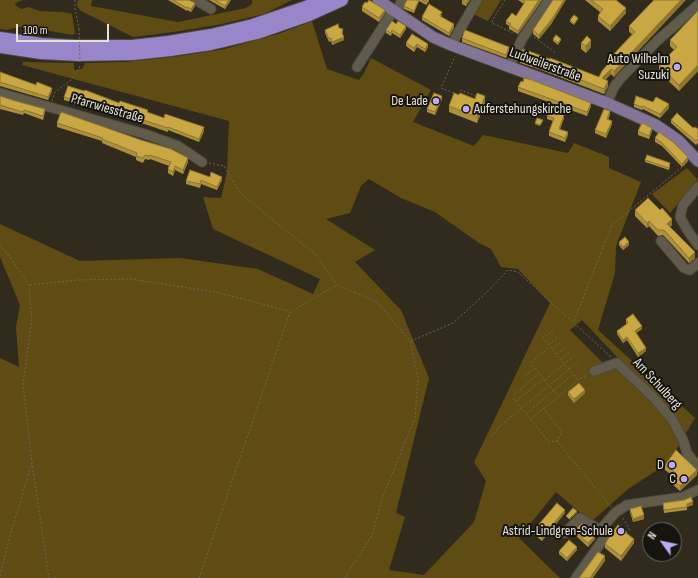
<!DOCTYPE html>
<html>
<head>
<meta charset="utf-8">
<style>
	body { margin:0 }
	#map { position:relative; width:698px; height:578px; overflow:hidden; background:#302b1d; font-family:"Sofia Sans Condensed",sans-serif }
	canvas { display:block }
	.north { position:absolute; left:642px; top:522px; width:40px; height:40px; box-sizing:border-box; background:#16140e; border:1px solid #68665f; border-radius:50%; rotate:303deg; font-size:11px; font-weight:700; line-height:16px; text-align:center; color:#e4e1d8 }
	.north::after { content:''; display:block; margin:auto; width:14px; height:18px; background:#bea9f5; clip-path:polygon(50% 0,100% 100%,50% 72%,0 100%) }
	.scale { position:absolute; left:16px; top:24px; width:93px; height:18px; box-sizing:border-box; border:2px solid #e4e1d8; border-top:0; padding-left:5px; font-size:12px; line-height:14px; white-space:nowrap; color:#e4e1d8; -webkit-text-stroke:3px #16140e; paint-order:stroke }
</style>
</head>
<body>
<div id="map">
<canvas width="698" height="578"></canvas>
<div class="north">N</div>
<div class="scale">100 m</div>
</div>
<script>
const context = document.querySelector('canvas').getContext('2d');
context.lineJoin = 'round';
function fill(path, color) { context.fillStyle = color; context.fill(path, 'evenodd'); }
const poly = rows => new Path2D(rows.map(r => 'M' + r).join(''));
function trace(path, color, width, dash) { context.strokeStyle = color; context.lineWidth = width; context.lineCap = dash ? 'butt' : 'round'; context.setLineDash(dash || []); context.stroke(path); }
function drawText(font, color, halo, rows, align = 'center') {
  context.font = font + ' "Sofia Sans Condensed",sans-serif'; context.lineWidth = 4; context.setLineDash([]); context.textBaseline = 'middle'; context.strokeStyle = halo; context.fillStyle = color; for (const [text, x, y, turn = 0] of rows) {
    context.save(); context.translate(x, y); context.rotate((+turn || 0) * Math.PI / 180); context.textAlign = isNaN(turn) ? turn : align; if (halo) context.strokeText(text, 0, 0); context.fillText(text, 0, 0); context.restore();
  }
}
fill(poly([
	[0,0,23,0,16,3,15,5,21,9,29,7,40,11,63,12,72,14,75,33,72,35,29,27,19,27,7,30,0,29],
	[78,0,92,0,91,6,178,22,246,8,252,4,252,0,292,0,264,14,217,25,173,32,133,37,81,11,77,6],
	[481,0,501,0,488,21,473,14],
	[312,21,327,69,359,80,364,73,371,58,431,90,413,122,474,146,483,135,568,153,574,143,609,157,609,168,641,182,616,246,615,273,598,330,695,418,668,463,628,489,591,522,556,492,519,538,560,578,0,578,0,358,19,367,16,327,20,305,0,257,0,224,80,261,180,258,258,269,313,294,320,279,213,229,203,197,221,198,227,172,229,121,22,65,23,62,74,63,74,70,82,69,85,63,124,62,181,56,225,49,281,33],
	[369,179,401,198,435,212,479,243,491,249,501,267,518,269,550,303,474,462,486,481,474,522,424,575,389,570,405,517,396,513,429,378,401,310,355,262,375,250,326,219,350,213,361,186],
	[582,320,619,359,618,359,605,365,570,330],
	[687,168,698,180,670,213,652,194]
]), '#5f4c12');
const minor = poly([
	[196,0,211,9],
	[396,13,402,0],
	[451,45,477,0],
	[357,67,393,11],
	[509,68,522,39,549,0],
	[0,93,145,134,178,146,202,162],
	[607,103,614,87,621,78,657,41,698,5],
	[698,187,683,205,680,217,688,231,698,245],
	[661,241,684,268,690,270,698,263],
	[594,371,617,363,653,397,672,419,683,440,687,453,698,467],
	[565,533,580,518,600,530,616,512,627,505,683,497,698,490],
	[576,578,605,537,600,530]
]);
const major = poly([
	[378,0,433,37,451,45,607,103,656,125,678,140,698,161]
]);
const highway = poly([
	[0,38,41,44,76,46,132,46,168,42,211,35,253,25,306,7,322,0],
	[0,47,41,53,78,55,133,54,170,50,211,44,257,33,309,15,342,0]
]);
trace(minor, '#4d493d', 11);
trace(major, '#4d493d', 13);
trace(highway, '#4d493d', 14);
trace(poly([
	[75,0,75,8,79,29],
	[505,0,493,19,492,23,515,34],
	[534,37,556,53],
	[454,93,441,88,455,56],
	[459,95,461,90,476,96],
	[52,101,55,92,71,80,79,69,80,65],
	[209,163,224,166,240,193,315,254,337,285,377,302,410,341,418,377,415,418,383,496,372,535,345,578],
	[0,245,6,252,29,285,32,319,23,385,32,463,49,578],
	[30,285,78,280,131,279,215,292,289,311],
	[574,321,612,225,687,163],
	[553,330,543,338,578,380],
	[411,341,453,323,487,292,508,270,518,272,611,357],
	[549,344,558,336],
	[553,349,562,341],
	[557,354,567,346],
	[561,359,571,351],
	[531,362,550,347],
	[532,365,558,396],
	[525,376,534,368],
	[545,380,575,355],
	[514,395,538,374],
	[513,398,549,442,557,441,611,507],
	[516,401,543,379],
	[543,408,562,432,557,441],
	[527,413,573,374],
	[531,419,578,380,587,375],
	[491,437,500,426,579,361],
	[623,518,631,532],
	[0,576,9,539,32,463],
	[199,578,290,312,337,285]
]), '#6b665a', 1, [2, 2]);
trace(minor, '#615b4b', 9);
trace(major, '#837597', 11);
trace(highway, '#9986ca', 12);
trace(poly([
	[79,29,80,62]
]), '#6b665a', 1, [2, 2]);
fill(poly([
	[168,0,189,0,195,6,191,12,187,10,187,11],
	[209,0,231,0,225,9],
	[407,0,429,0,429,1,426,5,419,1,414,13,404,9,404,6],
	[462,0,470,0,466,6,462,4],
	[518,0,542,0,518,34,509,29,509,26,506,24,506,21,516,16,524,4],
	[585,0,616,0,626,13,610,31,598,21,598,16,600,12],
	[654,0,614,77,611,74,605,80,608,86,604,94,541,70,520,63,520,57,599,77,611,60,611,57,632,34,629,32,629,26],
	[367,3,385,13,379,22,362,11,362,7],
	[698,11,698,71,679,91,659,72,659,65,674,50,670,46,670,40],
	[442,15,441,17,454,28,449,36,422,20,422,17],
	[578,19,574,25,570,22,570,20],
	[552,23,539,39,533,34,533,30],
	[396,24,406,29,400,38,392,33,391,36,386,33,386,30],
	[339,28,343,33,342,35,344,40,332,45,331,41,329,42,325,33,325,30],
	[412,34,428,47,425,52,417,47,414,52,406,46,406,43],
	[462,38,509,51,506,58,462,42],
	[553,39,561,40,558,45,553,41],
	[581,43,591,47,586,53,581,49],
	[0,72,52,91,48,100,0,86],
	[518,87,591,106,587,116,518,91],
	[459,95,485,103,477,123,449,112,449,106],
	[0,96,45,112,43,120,24,113,23,115,0,109],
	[64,97,119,103,204,131,199,142,168,130,168,132,109,112,109,114,64,100],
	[442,99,435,115,427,112,427,109],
	[634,104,669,108,660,118,643,109,642,110,634,107],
	[610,115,608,119,612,124,606,138,595,133,595,130],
	[547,116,564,118,560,129,568,135,565,142,549,136,549,132,553,121,547,119],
	[671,120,698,129,698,143,696,145,671,123],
	[543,121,540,126,535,124,535,123],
	[57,123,188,162,183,174,175,170,173,176,168,173,168,169,169,166,150,159,149,160,145,159,143,163,136,160,136,157,102,143,102,141,57,127],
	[638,131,652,131,649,139,638,135],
	[655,138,688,161,682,167,662,146,655,142],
	[645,160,670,165,669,170,645,162],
	[210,177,222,180,217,190,201,184,200,188,186,184,186,181],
	[635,210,672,225,670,227,695,258,689,263,665,237,663,235,658,236,649,226,647,228,635,216],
	[619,242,629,245,623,250,619,245],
	[626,319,642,329,636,333,646,351,638,357,627,340,623,343,617,334,617,331,627,324,626,323],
	[568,392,585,393,574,403,568,395],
	[665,465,697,475,680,491,671,483,671,478,673,476,665,470],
	[663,503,693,505,687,507,687,510,664,513],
	[630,509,644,519,633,522,630,512],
	[565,513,542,541,534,534,534,530],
	[574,531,595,539,588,547,574,534],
	[627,533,634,543,621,561,605,548,605,544],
	[577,550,567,561,559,554,559,551]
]), '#ad903a');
fill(poly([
	[229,0,231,0,225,9,225,6],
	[468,0,470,0,466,6,466,3],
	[539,0,542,0,518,34,518,31],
	[564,0,566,0,552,23,539,39,539,35],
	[681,0,686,0,614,77,614,71],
	[195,3,195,6,191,12,191,9],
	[626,8,626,13,610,31,610,26],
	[385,10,385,13,379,22,379,18],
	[454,24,454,28,449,36,449,33],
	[406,26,406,29,400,38,400,35],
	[344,37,344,40,332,45,332,42],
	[591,40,591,47,586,53,586,46],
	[417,44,417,47,414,52,414,48],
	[428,44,428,47,425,52,425,49],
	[509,47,509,51,506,58,506,55],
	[698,65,698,71,679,91,679,85],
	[611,69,611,74,602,83,602,78],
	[608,81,608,86,604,94,604,89],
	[52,88,52,91,48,100,48,97],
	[442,96,442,99,435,115,435,112],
	[485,96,485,103,477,123,477,117],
	[591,103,591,106,587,116,587,112],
	[669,104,669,108,660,118,660,114],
	[45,109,45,112,43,120,43,116],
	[610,111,610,115,607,122,607,119],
	[564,115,564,118,559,132,559,129],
	[612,121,612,124,606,138,606,134],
	[204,127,204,131,199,142,199,139],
	[652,128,652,131,649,139,649,136],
	[568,132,568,135,565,142,565,138],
	[688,157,688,161,682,167,682,164],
	[188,158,188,162,183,174,183,170],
	[175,166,175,170,173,176,173,172],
	[222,177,222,180,217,190,217,187],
	[672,219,672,225,667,229,667,224],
	[649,221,649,226,647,228,647,223],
	[629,242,629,245,623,250,623,247],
	[695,252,695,258,689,263,689,258],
	[642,326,642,329,635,334,635,331],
	[627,337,627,340,623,343,623,340],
	[646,348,646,351,638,357,638,353],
	[585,390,585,393,574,403,574,399],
	[697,470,697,475,680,491,680,486],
	[693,502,693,505,687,507,687,504],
	[565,510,565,513,542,541,542,537],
	[577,511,577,513,569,520,569,519],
	[644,515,644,519,633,522,633,519],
	[595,536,595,539,588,547,588,543],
	[634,539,634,543,621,561,621,556],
	[577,547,577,550,567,561,567,558],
	[605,556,605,561,593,578,590,578]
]), '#8d752f');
const building = poly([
	[173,0,189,0,195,3,191,9,187,7,187,8,173,0],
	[215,0,229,0,225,6,215,0],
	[369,0,385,10,379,18,362,7,365,2,367,3,369,0],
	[407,0,419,0,414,11,404,6,407,0],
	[422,0,427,0,426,2,422,0],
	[462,0,468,0,466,3,462,0],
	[523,0,539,0,518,31,509,25,511,24,506,21,512,13,516,16,525,2,523,0],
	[553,0,564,0,552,19,539,35,533,30,553,0],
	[591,0,616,0,626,8,610,26,598,16,603,9,591,0],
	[654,0,681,0,614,71,611,69,602,78,608,81,604,89,541,64,520,57,523,49,550,59,550,58,599,77,602,71,613,58,611,57,635,32,629,26,654,0],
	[429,4,442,12,440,16,454,24,449,33,422,17,429,4],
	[698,11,698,65,679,85,659,65,677,47,670,40,698,11],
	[574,15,578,18,574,24,570,20,574,15],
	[392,21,396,24,398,21,406,26,400,35,392,30,391,33,386,30,392,21],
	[338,24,339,28,343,29,342,33,344,37,332,42,331,38,329,39,325,30,338,24],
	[465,30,509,47,506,55,462,38,465,30],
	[412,34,428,44,425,49,417,44,414,48,406,43,412,34],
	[556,35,561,39,558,43,553,39,556,35],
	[587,36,591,40,586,46,581,43,587,36],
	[0,72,36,85,37,82,52,88,48,97,0,82,0,72],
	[524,78,532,80,591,103,587,112,518,87,521,81,523,82,524,78],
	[68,86,84,91,85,90,119,103,120,101,148,110,147,112,164,118,165,114,204,127,199,139,168,127,168,128,109,109,109,111,64,97,68,86],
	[434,93,442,96,435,112,427,109,434,93],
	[454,93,459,95,460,93,475,99,477,93,485,96,477,117,449,106,454,93],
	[0,96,12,100,45,109,43,116,24,110,23,112,0,105,0,96],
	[636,96,653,102,656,97,669,104,660,114,643,106,642,107,634,104,636,96],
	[604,109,610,111,607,119,612,121,606,134,595,130,604,109],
	[549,110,564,115,559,129,568,132,565,138,549,132,554,118,547,116,549,110],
	[61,112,141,140,171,149,188,158,183,170,175,166,173,172,168,169,171,162,150,155,149,156,145,155,143,158,136,156,137,153,102,139,103,138,57,123,61,112],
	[677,113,693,128,695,127,698,129,698,139,696,141,671,120,677,113],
	[537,118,543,120,540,125,535,123,537,118],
	[642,123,652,128,649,136,638,131,642,123],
	[659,132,673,142,688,157,682,164,662,143,655,138,659,132],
	[647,155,670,163,669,168,645,160,647,155],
	[190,170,210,177,211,172,222,177,217,187,201,180,200,184,186,181,190,170],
	[648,198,660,210,662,208,672,219,667,224,695,252,689,258,665,231,663,230,658,230,649,221,647,223,635,210,648,198],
	[625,237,629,242,623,247,619,242,625,237],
	[633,314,642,326,635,331,646,348,638,353,627,337,623,340,617,331,628,323,626,319,633,314],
	[579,383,585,390,574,399,568,392,579,383],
	[676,450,697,470,680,486,671,478,676,473,665,465,676,450],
	[691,497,693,502,687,504,687,507,664,510,663,503,684,500,691,497],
	[557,503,565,510,542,537,534,530,557,503],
	[641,506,644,515,633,519,630,509,641,506],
	[573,508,577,511,569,519,566,516,573,508],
	[582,523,595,536,588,543,574,531,582,523],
	[618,525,627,532,626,533,634,539,621,556,605,544,610,536,610,529,615,529,618,525],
	[569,540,577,547,567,558,559,551,569,540],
	[598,552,605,556,590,578,579,578,598,552]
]);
fill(building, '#c9a743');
trace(building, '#8d752f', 1);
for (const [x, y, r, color] of [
	[677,67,4,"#bea9f5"],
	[436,101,4,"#bea9f5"],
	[466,109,4,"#bea9f5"],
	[672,465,4,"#bea9f5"],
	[684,479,4,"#bea9f5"],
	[621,531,4,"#bea9f5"]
]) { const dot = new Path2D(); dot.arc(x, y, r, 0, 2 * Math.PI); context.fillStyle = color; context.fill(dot); trace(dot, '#16140e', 1.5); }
drawText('14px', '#e4e1d8', '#16140e', [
	["Auto Wilhelm",669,59],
	["Suzuki",669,75],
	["De Lade",428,101],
	["Auferstehungskirche",474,109,"left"],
	["D",664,465],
	["C",676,479],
	["Astrid-Lindgren-Schule",613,531]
], 'right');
drawText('14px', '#e4e1d8', '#16140e', [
	["Ludweilerstraße",545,65,20],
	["Pfarrwiesstraße",107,109,16],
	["Am Schulberg",657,384,47]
]);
</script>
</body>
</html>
